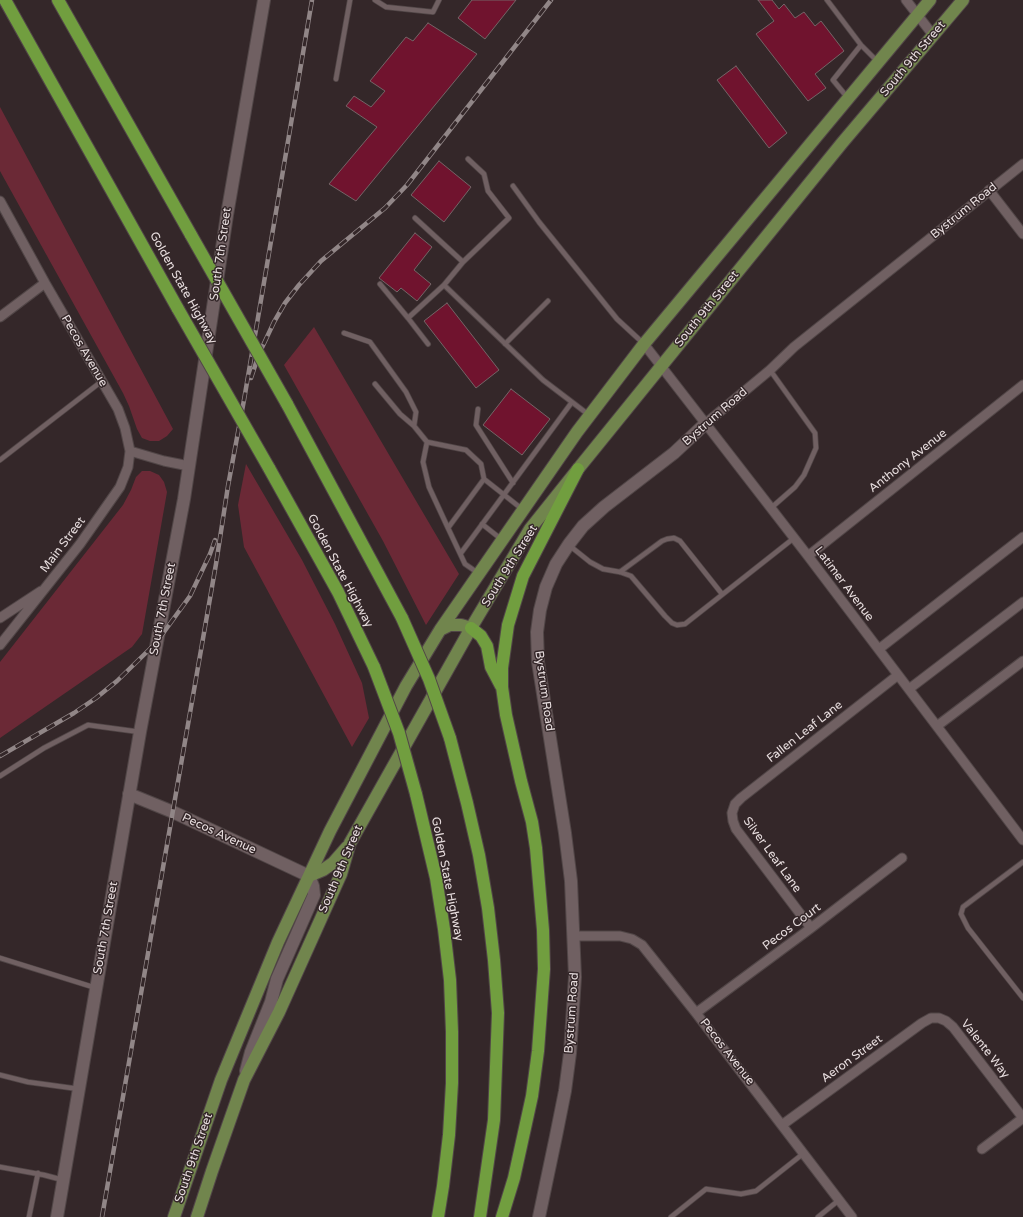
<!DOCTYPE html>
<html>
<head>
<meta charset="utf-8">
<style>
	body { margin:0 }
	canvas { display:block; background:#342729 }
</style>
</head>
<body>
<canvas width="1023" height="1217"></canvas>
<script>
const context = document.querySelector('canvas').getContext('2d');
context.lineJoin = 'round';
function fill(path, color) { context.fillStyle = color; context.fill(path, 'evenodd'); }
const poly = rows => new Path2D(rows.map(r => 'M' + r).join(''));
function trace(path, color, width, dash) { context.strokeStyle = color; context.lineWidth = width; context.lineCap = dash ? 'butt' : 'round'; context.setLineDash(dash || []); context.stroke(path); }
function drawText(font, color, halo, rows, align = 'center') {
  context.font = font + ' "Varela Round",sans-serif'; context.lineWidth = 3; context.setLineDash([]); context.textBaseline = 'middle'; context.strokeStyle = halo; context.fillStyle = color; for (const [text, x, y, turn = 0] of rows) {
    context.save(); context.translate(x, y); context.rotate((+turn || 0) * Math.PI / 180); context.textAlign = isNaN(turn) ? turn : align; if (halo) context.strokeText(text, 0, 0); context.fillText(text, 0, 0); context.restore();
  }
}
fill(poly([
	[0,107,173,429,167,436,159,441,150,441,142,438,137,429,129,406,123,393,0,171],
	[314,327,459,574,426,625,383,541,284,365],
	[246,464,302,560,335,624,362,683,369,718,352,747,244,547,238,505],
	[142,471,150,471,159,475,164,482,167,492,142,634,132,647,0,738,0,662,123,505,131,490,136,477]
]), '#6b2936');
const building = poly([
	[472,0,516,0,485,39,458,18,472,0],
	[758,0,772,0,779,9,784,4,795,18,804,12,815,26,821,21,844,51,815,74,826,88,808,101,756,34,774,21,758,0],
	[428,23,477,54,356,201,329,184,377,127,346,106,354,96,371,107,385,91,370,81,406,37,413,41,428,23],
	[736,66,787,133,769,148,717,80,736,66],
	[439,161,471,187,444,222,411,195,439,161],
	[415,233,432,247,414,270,431,284,417,301,401,288,397,292,379,278,415,233],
	[447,303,499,370,476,388,424,321,447,303],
	[511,389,550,419,522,455,483,425,511,389]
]);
fill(building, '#70132e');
trace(building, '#746466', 1);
const service = poly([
	[375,0,386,7,433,12,439,0],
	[827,0,861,45,878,62],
	[336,79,350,0],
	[847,97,833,80,861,45],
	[468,159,484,174,488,191,509,218,463,262,444,285,543,380,589,415],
	[513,186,539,222,617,319,643,343],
	[415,218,463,262],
	[380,284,408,318,444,285],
	[408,318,428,344],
	[344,333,370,342,406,392,416,412,414,426],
	[505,344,548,301],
	[770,370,815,433,816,448,804,475,795,487,771,508],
	[375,384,400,414,414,426,427,442,423,462,429,487,448,528],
	[478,409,476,425,513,483],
	[427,442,466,450,481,464,484,479],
	[0,460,102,381],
	[482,524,501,539],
	[570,546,590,562,603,569,620,572,631,576,665,616,672,623,677,625,685,624,794,538],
	[461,553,572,402],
	[620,572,662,541,667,539,674,538,680,541,722,594],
	[478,573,465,564,448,528,484,479,522,509],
	[0,776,44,748,88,725,140,732],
	[1023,862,963,907,961,914,968,928,1023,998],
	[0,958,96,988],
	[0,1075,28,1082,79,1089],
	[0,1167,44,1175,63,1180],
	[29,1217,38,1173],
	[671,1217,706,1189,741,1194,756,1191,804,1153],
	[818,1217,839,1200]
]);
const minor = poly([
	[906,0,933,35],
	[989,190,1023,234],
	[0,201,45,283,118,409,125,428,130,451,164,461,189,466],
	[0,317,45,283],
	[644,344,808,556,1023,840],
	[705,424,770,370,794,347,1023,164],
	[808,556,1023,385],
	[0,618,41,591],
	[0,645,80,544,120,487,128,467,130,451],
	[879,649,1023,537],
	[909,689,1023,602],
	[937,726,1023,661],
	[811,928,736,829,733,821,732,813,735,804,741,798,898,675],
	[574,936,620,936,632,939,642,945,696,1013,852,1217],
	[696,1013,811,928,902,858],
	[782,1125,922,1023,931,1018,939,1018,946,1021,953,1027,1023,1118],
	[982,1149,1023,1118]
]);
const tertiary = poly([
	[129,794,173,812,309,876,313,886,314,895,277,979,271,1002,251,1052,246,1071],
	[57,1217,140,732,184,499,227,215,264,0],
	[539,1217,556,1136,565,1091,570,1053,575,977,571,881,565,833,538,662,537,632,540,610,546,587,556,564,569,544,583,526,604,507,674,453,705,424]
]);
const primary = poly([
	[440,630,450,625,461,625,471,628],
	[309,876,323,870,333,863,347,847],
	[174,1217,221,1080,278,942,330,831,406,686,440,630,577,432,644,344,930,0],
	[197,1217,212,1171,244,1080,279,1012,341,874,350,843,471,628,530,529,578,469,842,143,963,0]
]);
const motorway = poly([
	[5,0,178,309],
	[58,0,191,235],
	[287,404,402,618],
	[269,468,338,592,374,667],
	[471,628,481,636,487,646,491,667,501,686],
	[450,738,467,803,479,855,488,908,494,960,498,1013,494,1120,480,1217],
	[416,794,436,878,444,929,450,980,452,1032,452,1083,449,1135,443,1186,438,1217],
	[502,1217,514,1178,532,1096,538,1051,544,969,543,930,536,848,532,822,521,781,506,715,502,687,502,668,508,625,523,576,578,469]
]);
trace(service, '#514647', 6);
trace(minor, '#514647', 11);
trace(tertiary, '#514647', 14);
trace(primary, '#514647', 14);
trace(motorway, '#514647', 14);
trace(service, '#706062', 4.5);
trace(minor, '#706062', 9);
trace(tertiary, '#706062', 12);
trace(primary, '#71854d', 12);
trace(motorway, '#719e3f', 12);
const rail = poly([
	[251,378,259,354,274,322,285,303,299,285,321,261,385,208,407,185,551,0],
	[0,756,74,713,96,698,117,681,156,643,190,596,210,554,215,540],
	[102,1217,216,564,228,486,244,400,312,0]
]);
trace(rail, '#918687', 4.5);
trace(rail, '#342729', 3, [9]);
const motorwayBridge = poly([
	[191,235,287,404],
	[178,309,269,468],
	[402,618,429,679,450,738],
	[374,667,399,733,416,794]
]);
trace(motorwayBridge, '#514647', 14, []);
trace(motorwayBridge, '#719e3f', 12);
drawText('12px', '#e8dedf', '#342729', [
	["South 9th Street",913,59,-50],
	["Bystrum Road",964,211,-39],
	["South 7th Street",221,254,-82],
	["Golden State Highway",183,288,61],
	["South 9th Street",707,309,-51],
	["Pecos Avenue",84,351,60],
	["Bystrum Road",715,417,-41],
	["Anthony Avenue",908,461,-38],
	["Main Street",63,545,-53],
	["South 9th Street",510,566,-58],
	["Golden State Highway",340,571,62],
	["Latimer Avenue",844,584,53],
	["South 7th Street",163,609,-79],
	["Bystrum Road",544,691,82],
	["Fallen Leaf Lane",805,732,-38],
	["Pecos Avenue",219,834,25],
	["Silver Leaf Lane",772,855,54],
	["South 9th Street",341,869,-67],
	["Golden State Highway",447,879,79],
	["Pecos Court",792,927,-37],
	["South 7th Street",106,928,-80],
	["Bystrum Road",572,1013,-86],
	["Valente Way",985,1049,52],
	["Pecos Avenue",727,1052,52],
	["Aeron Street",852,1059,-36],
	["South 9th Street",194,1158,-71]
]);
</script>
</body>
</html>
